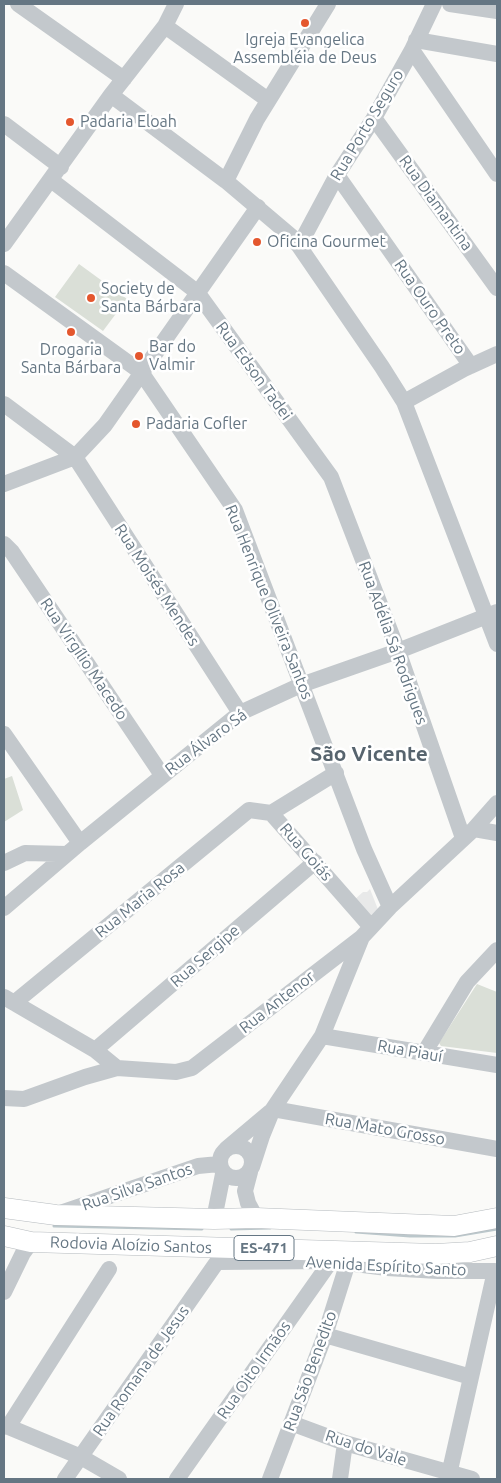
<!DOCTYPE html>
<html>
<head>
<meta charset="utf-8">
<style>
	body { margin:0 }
	#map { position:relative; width:501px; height:1483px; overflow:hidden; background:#fafaf8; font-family:Ubuntu,sans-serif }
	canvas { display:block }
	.frame { position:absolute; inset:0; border:5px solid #657683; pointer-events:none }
</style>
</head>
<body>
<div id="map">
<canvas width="501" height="1483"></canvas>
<div class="frame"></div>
</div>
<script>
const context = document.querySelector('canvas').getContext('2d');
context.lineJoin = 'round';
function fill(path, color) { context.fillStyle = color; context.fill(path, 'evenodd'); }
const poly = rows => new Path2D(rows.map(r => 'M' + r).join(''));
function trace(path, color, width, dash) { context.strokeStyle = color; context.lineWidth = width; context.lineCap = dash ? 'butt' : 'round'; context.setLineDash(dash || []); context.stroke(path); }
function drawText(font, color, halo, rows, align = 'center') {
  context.font = font + ' Ubuntu,sans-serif'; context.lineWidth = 5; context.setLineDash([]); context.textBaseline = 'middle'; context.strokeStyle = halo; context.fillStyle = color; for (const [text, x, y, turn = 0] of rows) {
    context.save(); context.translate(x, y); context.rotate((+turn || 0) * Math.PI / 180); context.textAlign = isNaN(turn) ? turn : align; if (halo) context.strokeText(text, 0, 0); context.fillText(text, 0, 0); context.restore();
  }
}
fill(poly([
	[370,889,379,912,372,918,354,900,363,892,367,892]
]), '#e8e9e9');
fill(poly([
	[79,264,127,299,103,331,55,297],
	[12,776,23,810,4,822,4,779],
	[477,984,497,992,497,1053,441,1046,439,1043]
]), '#dadfd7');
trace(poly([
	[54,1226,202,1229],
	[231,1229,270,1228],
	[356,1232,410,1236,455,1236,497,1229]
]), '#bbc7cb', 3);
const major = poly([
	[4,1208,56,1215,214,1219,256,1218,454,1226,497,1218],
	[4,1236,31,1242,436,1254,470,1252,497,1246]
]);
trace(major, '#b5babe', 21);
trace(poly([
	[18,4,124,79],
	[450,4,497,11],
	[165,26,268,100],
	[416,40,497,54],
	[412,50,497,174],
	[111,95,226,181,291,236,299,246,382,367,404,402,497,644],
	[374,118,497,288],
	[4,124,61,167],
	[337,175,471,366],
	[51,180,197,292,331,477,398,651,463,838],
	[226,181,257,119,328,4],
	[4,244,111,95,165,26,176,4],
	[299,246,337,175,374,118,412,50,434,4],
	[4,273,141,372,235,510,364,849,390,907],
	[404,402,464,369,497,354],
	[4,404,75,457,240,713],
	[4,484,75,457,105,425,258,207],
	[4,544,12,552,162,775],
	[4,734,80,843],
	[271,813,371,927],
	[271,813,336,773],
	[474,829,497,833],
	[4,863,25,853,67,854],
	[4,908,80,843,240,713,301,685,398,651,497,612],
	[4,997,95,1050,117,1068,176,1072,192,1068,362,937,390,907,474,829,497,803],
	[14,1003,249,810,271,813],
	[322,1036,497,1065],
	[95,1050,315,862],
	[424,1053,467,982,497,950],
	[4,1098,24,1099,85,1077,117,1068],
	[273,1109,497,1149],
	'220 1162a16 16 0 1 1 32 0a16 16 0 1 1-32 0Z',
	[226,1149,270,1112],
	[252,1167,262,1136,273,1109,322,1036,362,937],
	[250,1172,245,1191,248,1203,256,1218],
	[60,1213,198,1166,219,1164],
	[214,1219,223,1174],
	[4,1292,23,1253,31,1242],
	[325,1335,471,1377],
	[291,1423,345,1443,472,1479],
	[4,1425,81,1457,119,1479],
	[8,1427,109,1269],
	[65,1479,217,1262,331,1261,387,1268,438,1271,495,1271,448,1479],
	[177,1479,331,1261],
	[270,1479,325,1335,348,1262],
	[340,1479,345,1443]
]), '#c3c8cc', 16);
trace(major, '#fff', 20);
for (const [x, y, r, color] of [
	[305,23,5,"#e4572e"],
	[70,122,5,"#e4572e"],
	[257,242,5,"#e4572e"],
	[91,298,5,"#e4572e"],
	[71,332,5,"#e4572e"],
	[139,356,5,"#e4572e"],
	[136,424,5,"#e4572e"]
]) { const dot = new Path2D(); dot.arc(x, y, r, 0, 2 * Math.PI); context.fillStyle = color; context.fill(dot); trace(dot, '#fff', 2); }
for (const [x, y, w] of [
	[264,1248,60]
]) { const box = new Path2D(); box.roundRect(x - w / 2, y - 12.5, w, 25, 4); context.fillStyle = '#fff'; context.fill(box); trace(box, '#657683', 1); }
drawText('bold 15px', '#657683', null, [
	["ES-471",264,1248]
]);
drawText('16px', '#657683', '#fff', [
	["Igreja Evangelica",305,40,"center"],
	["Assembléia de Deus",305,58,"center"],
	["Padaria Eloah",80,122],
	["Oficina Gourmet",267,242],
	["Society de",101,289],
	["Santa Bárbara",101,307],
	["Bar do",149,347],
	["Valmir",149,365],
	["Drogaria",71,350,"center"],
	["Santa Bárbara",71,368,"center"],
	["Padaria Cofler",146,424]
], 'left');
drawText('16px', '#657683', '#fff', [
	["Rua Porto Seguro",367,125,-59],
	["Rua Diamantina",436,203,54],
	["Rua Ouro Preto",430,307,55],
	["Rua Edson Tadei",254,371,54],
	["Rua Moisés Mendes",157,585,57],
	["Rua Henrique Oliveira Santos",269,602,68],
	["Rua Adélia Sá Rodrigues",393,643,70],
	["Rua Virgílio Macedo",84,659,56],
	["Rua Álvaro Sá",206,742,-37],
	["Rua Goiás",306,852,49],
	["Rua Maria Rosa",140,900,-39],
	["Rua Sergipe",205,956,-41],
	["Rua Antenor",277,1002,-38],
	["Rua Piauí",410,1051,10],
	["Rua Mato Grosso",385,1129,10],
	["Rua Silva Santos",137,1187,-19],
	["Rodovia Aloízio Santos",131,1245,2],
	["Avenida Espírito Santo",386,1266,3],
	["Rua Oito Irmãos",254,1370,-55],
	["Rua Romana de Jesus",141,1371,-55],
	["Rua São Benedito",310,1371,-70],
	["Rua do Vale",366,1448,18]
]);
drawText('bold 21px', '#57646e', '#fff', [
	["São Vicente",369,754]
]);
</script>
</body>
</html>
